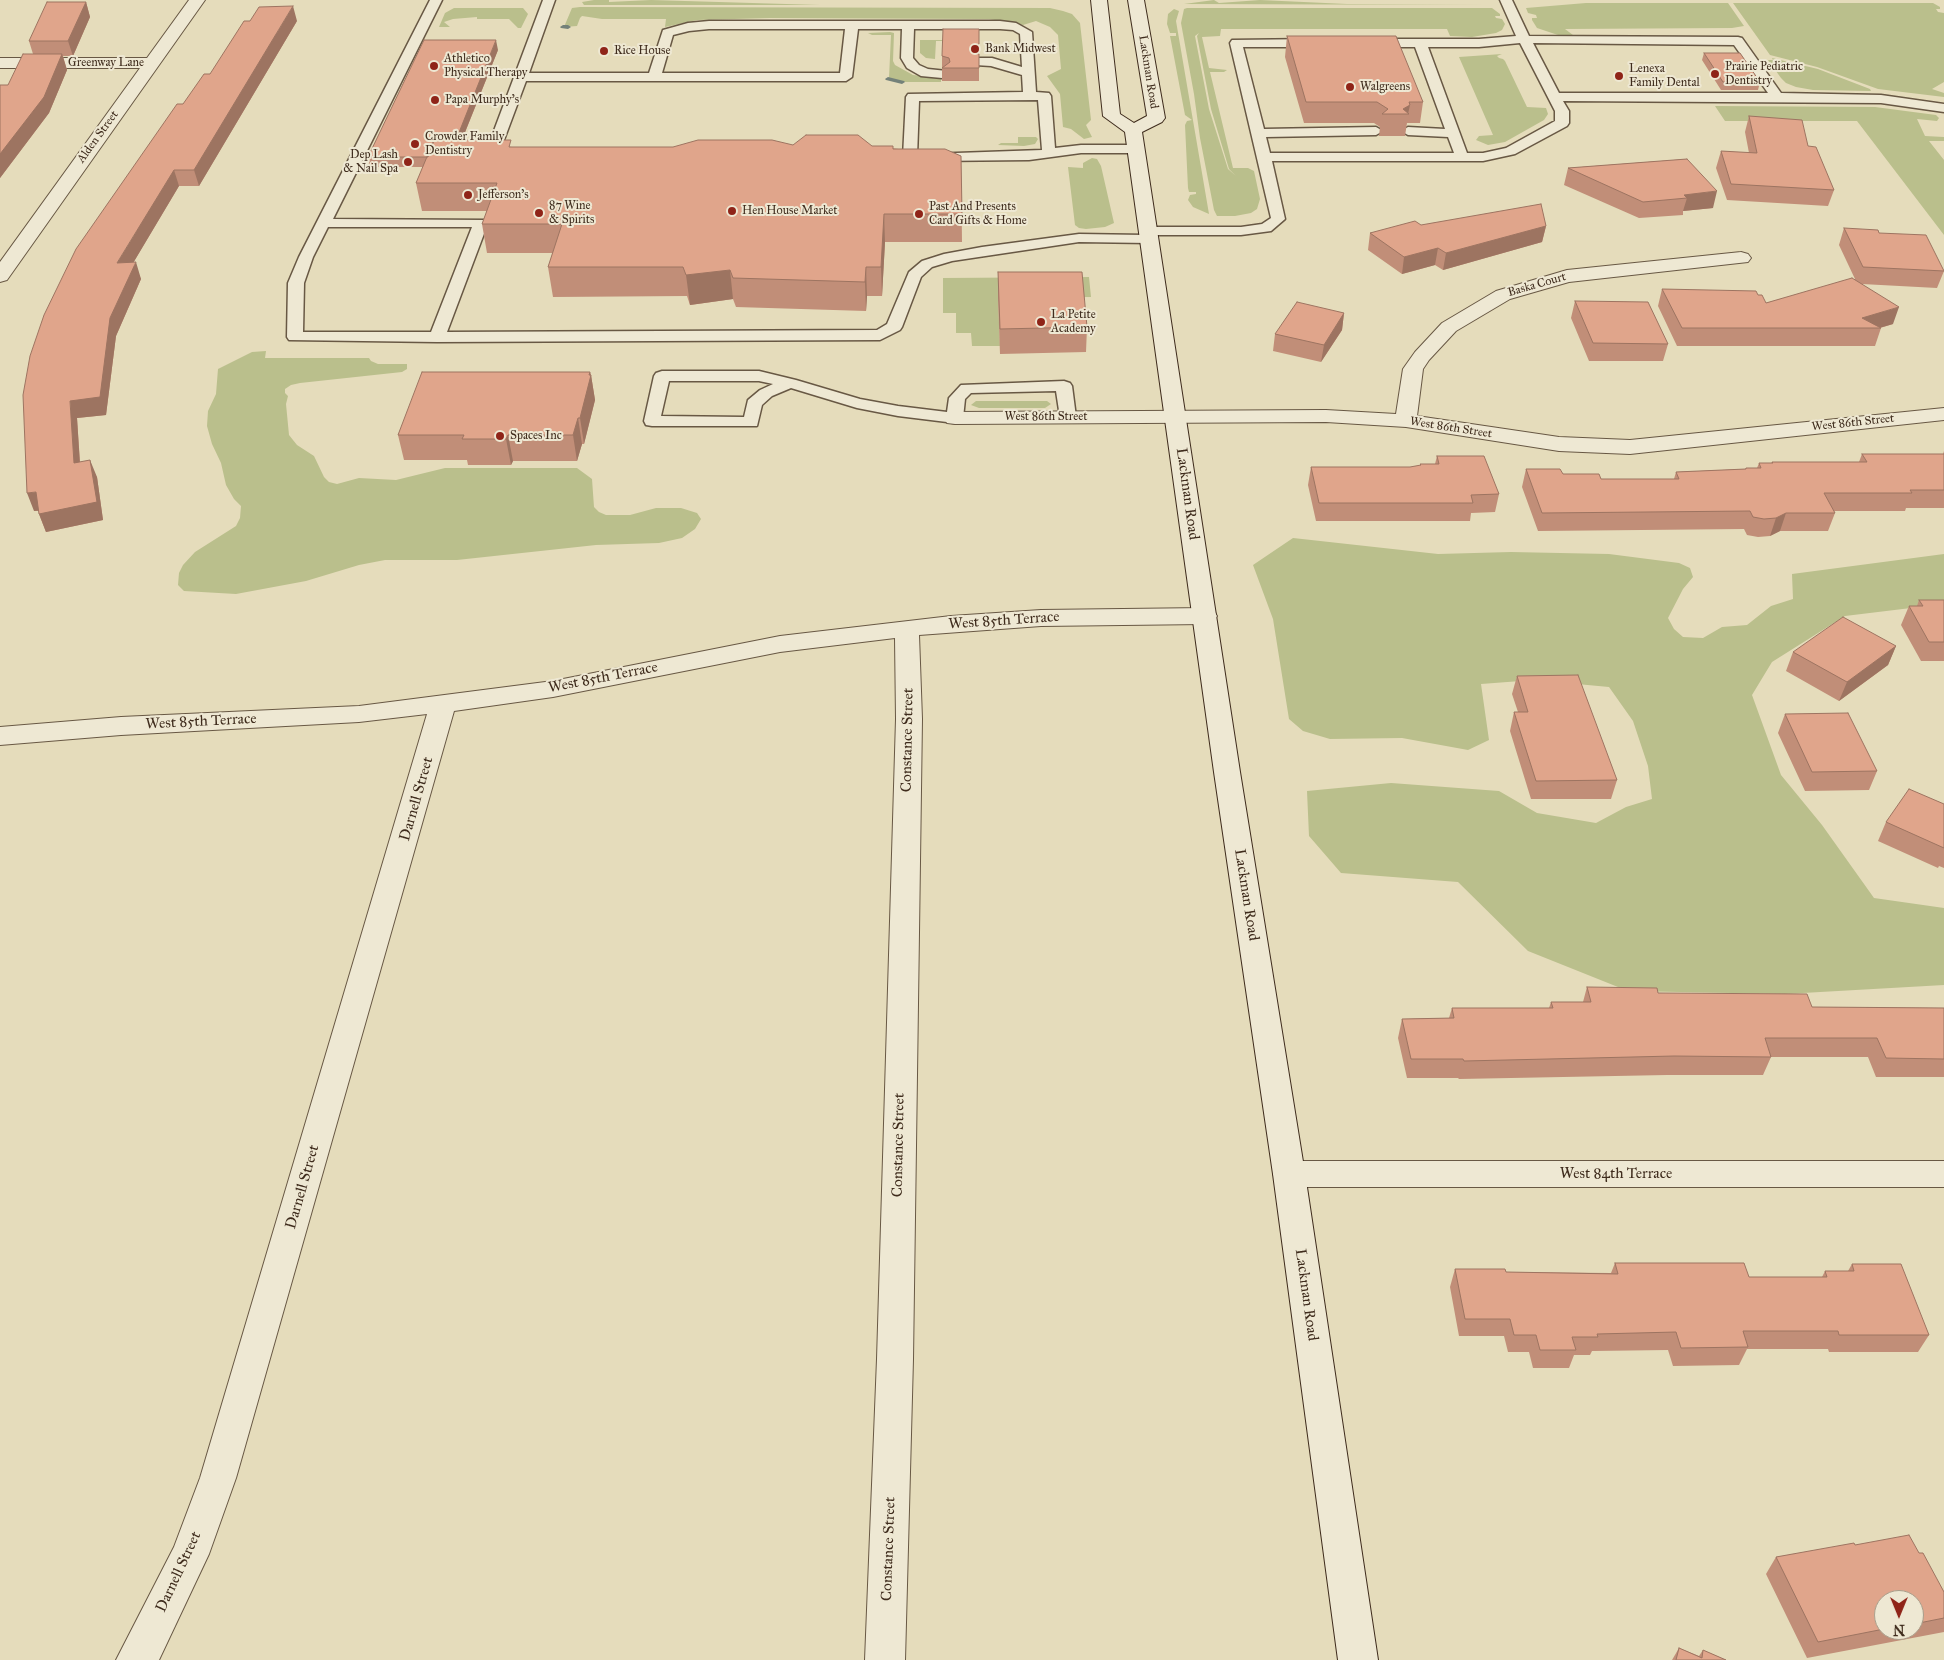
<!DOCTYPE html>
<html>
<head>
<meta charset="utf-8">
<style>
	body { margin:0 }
	#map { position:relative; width:1944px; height:1660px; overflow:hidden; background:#e5dcbb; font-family:"IM FELL Great Primer",serif }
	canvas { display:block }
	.north { position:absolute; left:1874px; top:1590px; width:50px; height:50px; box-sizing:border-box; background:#eee8d3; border:1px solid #a89d8a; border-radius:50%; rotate:180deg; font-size:14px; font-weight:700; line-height:20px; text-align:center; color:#3f2c1d }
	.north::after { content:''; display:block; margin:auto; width:18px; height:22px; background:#8f2418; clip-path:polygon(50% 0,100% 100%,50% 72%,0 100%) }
</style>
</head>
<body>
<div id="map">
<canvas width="1944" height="1660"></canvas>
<div class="north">N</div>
</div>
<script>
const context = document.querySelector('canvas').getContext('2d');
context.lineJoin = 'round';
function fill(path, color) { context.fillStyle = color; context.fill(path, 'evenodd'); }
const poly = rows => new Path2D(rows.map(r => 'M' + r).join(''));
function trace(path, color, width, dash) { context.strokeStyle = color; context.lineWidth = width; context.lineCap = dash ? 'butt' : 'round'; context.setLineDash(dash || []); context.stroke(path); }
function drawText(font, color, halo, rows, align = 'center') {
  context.font = font + ' "IM FELL Great Primer",serif'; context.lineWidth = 4; context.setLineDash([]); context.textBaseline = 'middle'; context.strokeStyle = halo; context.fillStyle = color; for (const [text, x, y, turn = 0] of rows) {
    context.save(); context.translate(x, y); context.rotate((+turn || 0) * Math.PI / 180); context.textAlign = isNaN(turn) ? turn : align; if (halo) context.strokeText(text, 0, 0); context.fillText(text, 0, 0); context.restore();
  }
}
fill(poly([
	[594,0,609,0,609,2,651,0,820,5,584,5,582,2],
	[1214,0,1219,3,1260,0,1347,4,1483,5,1184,4],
	[1586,3,1728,3,1744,26,1732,28,1565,29,1573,35,1558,35,1537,28,1532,20,1532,18,1537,18,1536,15,1528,13,1526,8],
	[1733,3,1933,3,1940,7,1940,9,1936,9,1938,12,1944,13,1944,82,1932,89,1944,93,1944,97,1878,89,1817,67,1770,55],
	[580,7,1050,8,1063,11,1072,14,1080,23,1091,120,1086,125,1092,137,1084,139,1071,129,1063,127,1060,94,1047,76,1061,69,1058,35,1050,27,1036,21,1023,25,989,19,770,18,697,20,665,27,666,19,602,19,582,16,580,18,577,26,564,27,572,8],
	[454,8,523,8,528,14,521,28,518,28,509,19,477,19,477,17,453,19,444,22,450,27,439,27,445,13],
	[1187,8,1492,8,1500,14,1500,16,1495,16,1496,18,1502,19,1505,24,1502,30,1496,33,1472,37,1450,36,1447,29,1221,29,1220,36,1202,37,1209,68,1227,70,1224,72,1210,72,1233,168,1248,168,1254,171,1260,199,1257,209,1251,213,1235,216,1217,216,1214,210,1200,138,1194,94,1181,23,1184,9],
	[1199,33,1197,36,1211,109,1229,169,1236,176,1228,169,1209,109,1195,36],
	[1174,9,1179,11,1176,21,1209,214,1193,207,1188,200,1190,195,1196,194,1196,192,1189,192,1188,188,1185,125,1187,121,1192,120,1185,115,1171,41,1170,36,1176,36,1176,33,1170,33,1167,24,1168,14],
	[890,32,894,33,893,61,895,65,913,75,941,78,941,82,904,82,889,78,891,35,872,35,868,33],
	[920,40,966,40,966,41,936,41,935,59,926,58,920,53],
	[1502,54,1497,56,1499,58,1503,59,1505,61,1527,107,1546,108,1548,114,1544,120,1505,142,1488,145,1476,140,1479,136,1493,135,1459,57],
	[1772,58,1818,69,1870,89,1871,91,1813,90,1796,87,1786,83,1781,78,1768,60,1773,60],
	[1715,106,1875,107,1936,115,1939,118,1937,121,1917,119,1925,136,1944,137,1944,141,1929,141,1944,160,1944,235,1857,121,1725,121],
	[1018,137,1036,137,1038,139,1035,144,1024,146,998,145,1001,143,1018,143],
	[1092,158,1097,159,1101,166,1114,223,1105,227,1086,229,1079,228,1075,225,1068,167,1083,168,1083,163],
	[1089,277,1091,297,998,298,1000,346,972,346,971,333,956,333,956,313,943,313,943,278],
	[266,351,265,358,369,358,371,361,378,364,407,364,407,369,402,372,300,383,291,385,285,389,285,393,288,396,286,404,289,435,297,445,314,456,324,477,329,482,337,484,359,478,396,480,445,468,577,468,592,479,594,507,599,512,606,515,630,515,656,508,681,508,697,513,701,519,695,529,682,538,659,543,596,545,457,560,385,560,359,565,306,581,236,594,184,591,178,585,179,573,183,565,195,552,236,526,240,518,241,506,234,499,226,485,221,463,212,444,207,426,208,411,216,394,218,369,252,352],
	[976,401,1047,401,1051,404,1045,408,979,408,971,405],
	[1293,538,1438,554,1511,552,1609,554,1679,563,1690,568,1693,577,1683,589,1668,618,1674,629,1683,637,1703,638,1722,627,1747,625,1771,606,1793,599,1792,574,1944,554,1944,604,1845,616,1772,662,1752,695,1781,775,1822,825,1874,898,1944,908,1944,985,1785,994,1628,991,1528,951,1458,882,1341,873,1309,836,1307,791,1391,783,1499,791,1537,813,1596,823,1626,807,1652,799,1648,766,1633,721,1609,687,1534,680,1481,684,1489,740,1468,750,1402,738,1330,739,1303,731,1289,719,1273,619,1253,565]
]), '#babf8c');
fill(poly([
	[563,25,568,25,571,27,568,29,561,28,560,27,563,25],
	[888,77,904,81,905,82,902,84,886,80,885,79,888,77]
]), '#748179');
const lane = poly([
	[430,0,442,0,333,219,486,220,488,223,447,332,877,330,887,324,909,272,922,261,944,254,982,247,1079,234,1145,235,1141,231,1143,228,1148,227,1241,227,1262,224,1271,218,1230,43,1232,40,1316,39,1322,43,1316,47,1243,47,1264,129,1376,127,1383,131,1376,135,1266,137,1270,153,1454,153,1448,137,1408,135,1401,131,1408,127,1445,129,1415,47,1371,47,1365,43,1371,39,1479,39,1516,36,1500,0,1512,0,1529,36,1738,37,1742,38,1781,93,1881,95,1944,104,1944,112,1881,103,1563,101,1569,111,1569,123,1567,126,1515,154,1483,161,1272,161,1285,219,1271,231,1241,235,1152,235,1156,239,1154,242,1149,243,1079,242,952,261,932,267,921,277,902,327,900,330,880,340,437,342,289,340,287,337,288,283,299,257,430,0],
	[1520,43,1555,111,1555,121,1506,148,1483,153,1467,153,1428,47,1479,47,1520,43],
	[1533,43,1734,45,1768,93,1559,93,1533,43],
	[328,227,472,227,431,332,303,332,304,283,313,257,328,227],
	[543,0,555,0,529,73,649,73,663,30,688,23,709,21,1000,21,1016,23,1032,32,1036,92,1049,93,1051,96,1055,148,1081,145,1136,145,1143,149,1136,153,1081,153,1029,160,933,161,928,160,926,157,928,154,1042,150,1038,100,919,101,917,157,910,161,905,160,903,157,906,97,908,94,1023,92,1022,75,991,66,975,65,973,62,979,58,992,58,1022,67,1020,34,1013,30,1000,29,914,29,913,58,919,65,928,69,947,71,948,74,942,78,921,76,907,68,901,58,902,29,858,29,852,77,846,81,526,81,501,148,513,149,515,152,508,156,488,155,486,152,543,0],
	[709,29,845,29,840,73,662,73,673,35,689,31,709,29],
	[662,371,759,371,796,380,860,399,898,406,947,412,949,398,961,385,1064,381,1070,383,1072,386,1076,417,1074,421,1068,422,1062,421,1060,417,1056,391,971,393,965,399,963,418,961,422,955,423,898,416,857,408,791,388,772,396,762,405,757,426,652,426,646,425,644,421,654,376,656,373,662,371],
	[669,381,759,381,773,384,760,390,748,400,744,417,661,416,669,381]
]);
const street = poly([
	[189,0,205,0,7,280,0,282,0,262,140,68,0,68,0,58,147,58,189,0],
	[1741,252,1748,254,1751,258,1748,262,1569,282,1510,299,1456,331,1429,360,1423,369,1417,416,1559,437,1630,440,1944,408,1944,420,1630,454,1559,451,1406,427,1326,422,955,424,947,423,944,418,947,413,955,412,1326,410,1396,414,1403,369,1415,352,1442,323,1496,291,1567,270,1741,252],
	[1205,608,1214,611,1217,616,1214,621,1205,624,1041,626,919,635,922,719,913,1359,905,1660,865,1660,877,1359,896,719,895,638,780,652,553,697,454,711,236,1478,209,1554,159,1660,116,1660,174,1547,200,1478,427,714,359,722,121,735,0,745,0,727,121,717,359,706,553,681,780,636,951,616,1041,610,1205,608],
	[1289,1161,1944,1161,1944,1187,1289,1187,1278,1183,1273,1174,1278,1165,1289,1161]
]);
const secondary = poly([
	[1091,0,1107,0,1120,114,1134,123,1147,116,1128,0,1144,0,1165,118,1162,122,1142,132,1240,772,1305,1174,1378,1660,1338,1660,1273,1174,1214,772,1125,132,1103,116,1091,0]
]);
trace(lane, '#685844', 3);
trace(street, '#685844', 2);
trace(secondary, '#3f2c1d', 2);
fill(lane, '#eee8d3');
fill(street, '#eee8d3');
fill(secondary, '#eee8d3');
fill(poly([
	[86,2,90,17,73,56,63,56,67,70,49,113,0,178,0,85,8,85,33,54,29,41],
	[297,21,199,186,179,186,133,263,141,279,116,336,106,415,77,418,80,462,97,477,103,520,46,532,39,514,39,511,34,511,183,104,210,74],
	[979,29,979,81,942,81,942,56],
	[1287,36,1423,102,1420,123,1407,123,1405,136,1379,136,1380,127,1374,123,1304,123,1285,57],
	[498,50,462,140,512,147,673,147,793,145,872,146,961,156,962,242,885,242,882,296,867,296,866,311,736,307,733,299,690,305,687,296,553,297,548,267,553,253,487,253,482,224,487,211,422,211,416,183,423,167,370,167,368,157],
	[1704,53,1760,82,1758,90,1721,90,1702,60],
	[1749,116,1808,146,1834,190,1828,206,1727,200,1716,168,1721,151,1749,153,1745,132],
	[1687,159,1713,208,1683,211,1683,215,1639,218,1564,185,1568,168],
	[1421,225,1546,226,1542,242,1443,270,1435,265,1402,274,1368,250,1370,233],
	[1844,228,1879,233,1944,271,1937,288,1862,284,1893,324,1880,328,1881,328,1875,346,1677,346,1658,306,1662,289,1758,295,1766,303,1855,279,1839,245],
	[998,272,1087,327,1086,352,1000,354,998,298],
	[1575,301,1668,344,1663,361,1589,361,1571,318],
	[1344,313,1342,330,1321,362,1273,351,1275,334],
	[590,372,591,375,595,400,584,444,582,444,577,461,513,461,511,465,468,465,467,460,404,460,398,435],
	[1944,451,1944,508,1906,508,1905,511,1834,511,1835,513,1828,531,1780,531,1770,536,1758,537,1747,535,1744,529,1538,531,1522,487,1526,469,1601,479,1674,479,1676,472,1745,469,1746,468,1757,468,1759,463,1771,463,1772,462,1859,462,1862,454,1943,454],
	[1437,456,1499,494,1495,512,1471,513,1470,521,1316,521,1308,485,1311,467,1410,467,1420,466,1420,464,1435,464],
	[1919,600,1944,600,1944,661,1921,661,1901,625,1909,606,1917,606],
	[1896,646,1888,665,1839,701,1786,671,1793,652],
	[1517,676,1617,780,1611,799,1531,799,1510,731,1514,712,1518,712,1512,694],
	[1785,714,1877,771,1869,790,1805,791,1778,733],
	[1944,804,1944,868,1939,866,1938,868,1878,841,1886,822],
	[1587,987,1812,1007,1944,1008,1944,1077,1876,1077,1868,1057,1771,1057,1763,1075,1667,1075,1459,1079,1458,1078,1407,1078,1398,1038,1402,1019,1449,1018,1452,1008,1549,1008,1551,1002,1583,1002],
	[1615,1263,1749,1277,1822,1277,1825,1271,1848,1271,1852,1264,1929,1335,1918,1352,1829,1352,1828,1349,1747,1349,1739,1365,1673,1366,1668,1350,1592,1351,1590,1355,1574,1355,1569,1368,1533,1368,1529,1352,1508,1352,1504,1336,1459,1336,1450,1287,1455,1269,1506,1272,1611,1273],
	[1855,1545,1919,1553,1944,1592,1944,1632,1807,1658,1766,1574,1776,1557],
	[1884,1600,1914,1600,1914,1630,1884,1630],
	[1679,1648,1699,1656,1703,1650,1726,1660,1672,1660]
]), '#c18e78');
fill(poly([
	[86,2,90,17,73,56,68,41],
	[293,6,297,21,199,186,194,170],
	[496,40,498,50,451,167,449,157],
	[979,44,979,56,971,62,971,49],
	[62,54,67,70,49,113,0,178,0,154],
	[1410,105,1408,114,1403,109],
	[174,170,179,186,123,280,117,263],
	[1717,191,1713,208,1683,211,1687,198,1684,195],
	[884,214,885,242,882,296,881,267],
	[1546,226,1542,242,1443,270,1446,253],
	[1438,248,1435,265,1402,274,1404,257],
	[136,262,141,279,116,336,106,415,77,418,81,481,74,463,70,401,110,318],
	[866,267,867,296,866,311,865,282],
	[730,270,733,299,690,305,686,275],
	[1899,307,1893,324,1879,328,1862,318],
	[1344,313,1342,330,1321,362,1324,345],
	[590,372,591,377,591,375,595,400,584,444,580,418],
	[578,418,582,444,577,461,573,435],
	[508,435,513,461,511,465,506,439],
	[90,460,97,477,103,520,46,532,39,514],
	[36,492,44,510,34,511,27,493],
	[1786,513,1780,531,1770,536,1776,518],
	[1896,646,1888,665,1839,701,1847,682]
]), '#9d7461');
const building = poly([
	[47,2,86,2,68,41,29,41,47,2],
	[293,6,194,170,174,170,117,263,136,262,110,318,100,397,70,401,74,463,90,460,97,502,39,514,36,492,27,493,23,395,30,356,44,315,76,249,177,104,183,104,204,74,210,74,244,21,250,21,259,7,293,6],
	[943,29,979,29,979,44,971,49,973,53,979,54,979,68,942,68,950,62,949,58,942,56,943,29],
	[1287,36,1396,36,1423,102,1409,102,1410,105,1403,109,1409,114,1382,114,1388,109,1377,102,1306,102,1287,36],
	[424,40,496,40,456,140,434,140,428,157,368,157,424,40],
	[1704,53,1740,53,1760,82,1723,82,1704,53],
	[23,54,62,54,44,97,0,154,0,85,8,85,23,54],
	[1749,116,1802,120,1808,146,1816,147,1834,190,1731,184,1721,151,1757,153,1749,116],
	[806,135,858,135,872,146,893,146,893,149,945,149,961,156,962,214,884,214,881,267,866,267,865,282,733,278,730,270,686,275,683,267,548,267,562,224,482,224,497,183,416,183,434,140,511,140,509,147,673,147,698,140,772,140,793,145,806,135],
	[1687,159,1717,191,1684,195,1687,198,1643,202,1568,168,1687,159],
	[1541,204,1546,226,1446,253,1438,248,1404,257,1370,233,1415,221,1421,225,1541,204],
	[1844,228,1878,230,1879,233,1926,235,1944,271,1863,267,1844,228],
	[998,272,1082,272,1087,327,1000,329,998,272],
	[1852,278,1899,307,1862,318,1881,328,1682,328,1662,289,1756,291,1758,295,1762,295,1766,303,1852,278],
	[1575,301,1648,302,1668,344,1593,343,1575,301],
	[1297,302,1344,313,1324,345,1275,334,1297,302],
	[422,372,590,372,589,375,591,375,580,418,578,418,573,435,508,435,506,439,462,439,464,435,398,435,422,372],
	[1862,454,1944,454,1944,490,1910,490,1912,493,1824,493,1835,513,1786,513,1776,518,1764,519,1753,517,1750,511,1542,513,1526,469,1560,469,1563,474,1599,474,1601,479,1679,479,1676,472,1746,469,1746,468,1761,468,1759,463,1773,463,1772,462,1867,462,1862,454],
	[1437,456,1484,456,1499,494,1471,495,1473,503,1319,503,1311,467,1410,467,1421,465,1420,464,1439,464,1437,456],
	[1919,600,1944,600,1944,642,1929,642,1909,606,1923,606,1919,600],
	[1843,617,1896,646,1847,682,1793,652,1843,617],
	[1578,675,1617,780,1536,781,1514,712,1528,712,1517,676,1578,675],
	[1848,713,1877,771,1812,772,1785,714,1848,713],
	[1909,789,1944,804,1944,848,1886,822,1909,789],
	[1587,987,1657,988,1658,993,1807,994,1812,1007,1944,1008,1944,1059,1886,1058,1877,1038,1765,1038,1771,1057,1674,1056,1464,1061,1463,1059,1411,1059,1402,1019,1454,1018,1452,1008,1553,1008,1551,1002,1591,1002,1587,987],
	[1615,1263,1744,1263,1749,1277,1827,1277,1825,1271,1854,1271,1852,1264,1901,1264,1929,1335,1839,1335,1838,1331,1743,1331,1748,1347,1681,1348,1676,1332,1597,1334,1598,1337,1572,1337,1576,1350,1540,1350,1536,1335,1514,1335,1510,1319,1465,1319,1455,1269,1505,1269,1506,1272,1618,1274,1615,1263],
	[1909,1535,1919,1553,1923,1553,1944,1592,1944,1618,1914,1624,1914,1600,1884,1600,1884,1629,1818,1642,1776,1557,1854,1543,1855,1545,1909,1535],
	[1679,1648,1702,1658,1703,1650,1726,1660,1676,1660,1679,1648]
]);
fill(building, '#e0a58b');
trace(building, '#9d7461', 1);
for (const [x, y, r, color] of [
	[975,49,5,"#8f2418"],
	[604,51,5,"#8f2418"],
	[434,66,5,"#8f2418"],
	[1715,74,5,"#8f2418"],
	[1619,76,5,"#8f2418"],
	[1350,87,5,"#8f2418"],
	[435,100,5,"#8f2418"],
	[415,144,5,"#8f2418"],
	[408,162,5,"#8f2418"],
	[468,195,5,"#8f2418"],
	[732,211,5,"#8f2418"],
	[539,213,5,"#8f2418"],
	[919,214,5,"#8f2418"],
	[1041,322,5,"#8f2418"],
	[500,436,5,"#8f2418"]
]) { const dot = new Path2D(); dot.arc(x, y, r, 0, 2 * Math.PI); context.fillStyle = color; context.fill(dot); trace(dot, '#eee8d3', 2); }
drawText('12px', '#3f2c1d', '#eee8d3', [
	["Bank Midwest",985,49],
	["Rice House",614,51],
	["Athletico",444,59],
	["Physical Therapy",444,73],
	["Prairie Pediatric",1725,67],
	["Dentistry",1725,81],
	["Lenexa",1629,69],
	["Family Dental",1629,83],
	["Walgreens",1360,87],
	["Papa Murphy's",445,100],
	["Crowder Family",425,137],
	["Dentistry",425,151],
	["Dep Lash",398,155,"right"],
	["& Nail Spa",398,169,"right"],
	["Jefferson's",478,195],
	["87 Wine",549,206],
	["& Spirits",549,220],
	["Past And Presents",929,207],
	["Card Gifts & Home",929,221],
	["Hen House Market",742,211],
	["La Petite",1051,315],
	["Academy",1051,329],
	["Spaces Inc",510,436]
], 'left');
drawText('12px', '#3f2c1d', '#eee8d3', [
	["Greenway Lane",106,63],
	["Lackman Road",1148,72,81],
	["Alden Street",98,137,-54],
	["Baska Court",1537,285,-16],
	["West 86th Street",1046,417],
	["West 86th Street",1853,423,-6],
	["West 86th Street",1451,428,9]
]);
drawText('15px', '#3f2c1d', '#eee8d3', [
	["Lackman Road",1187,494,82],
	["West 85th Terrace",1004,621,-4],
	["West 85th Terrace",603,678,-11],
	["West 85th Terrace",201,722,-3],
	["Constance Street",908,740,-89],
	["Darnell Street",417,799,-74],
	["Lackman Road",1246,895,81],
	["Constance Street",899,1145,-89],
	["West 84th Terrace",1616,1174],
	["Darnell Street",303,1187,-74],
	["Lackman Road",1306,1295,82],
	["Constance Street",889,1549,-88],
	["Darnell Street",179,1572,-65]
]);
</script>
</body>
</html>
